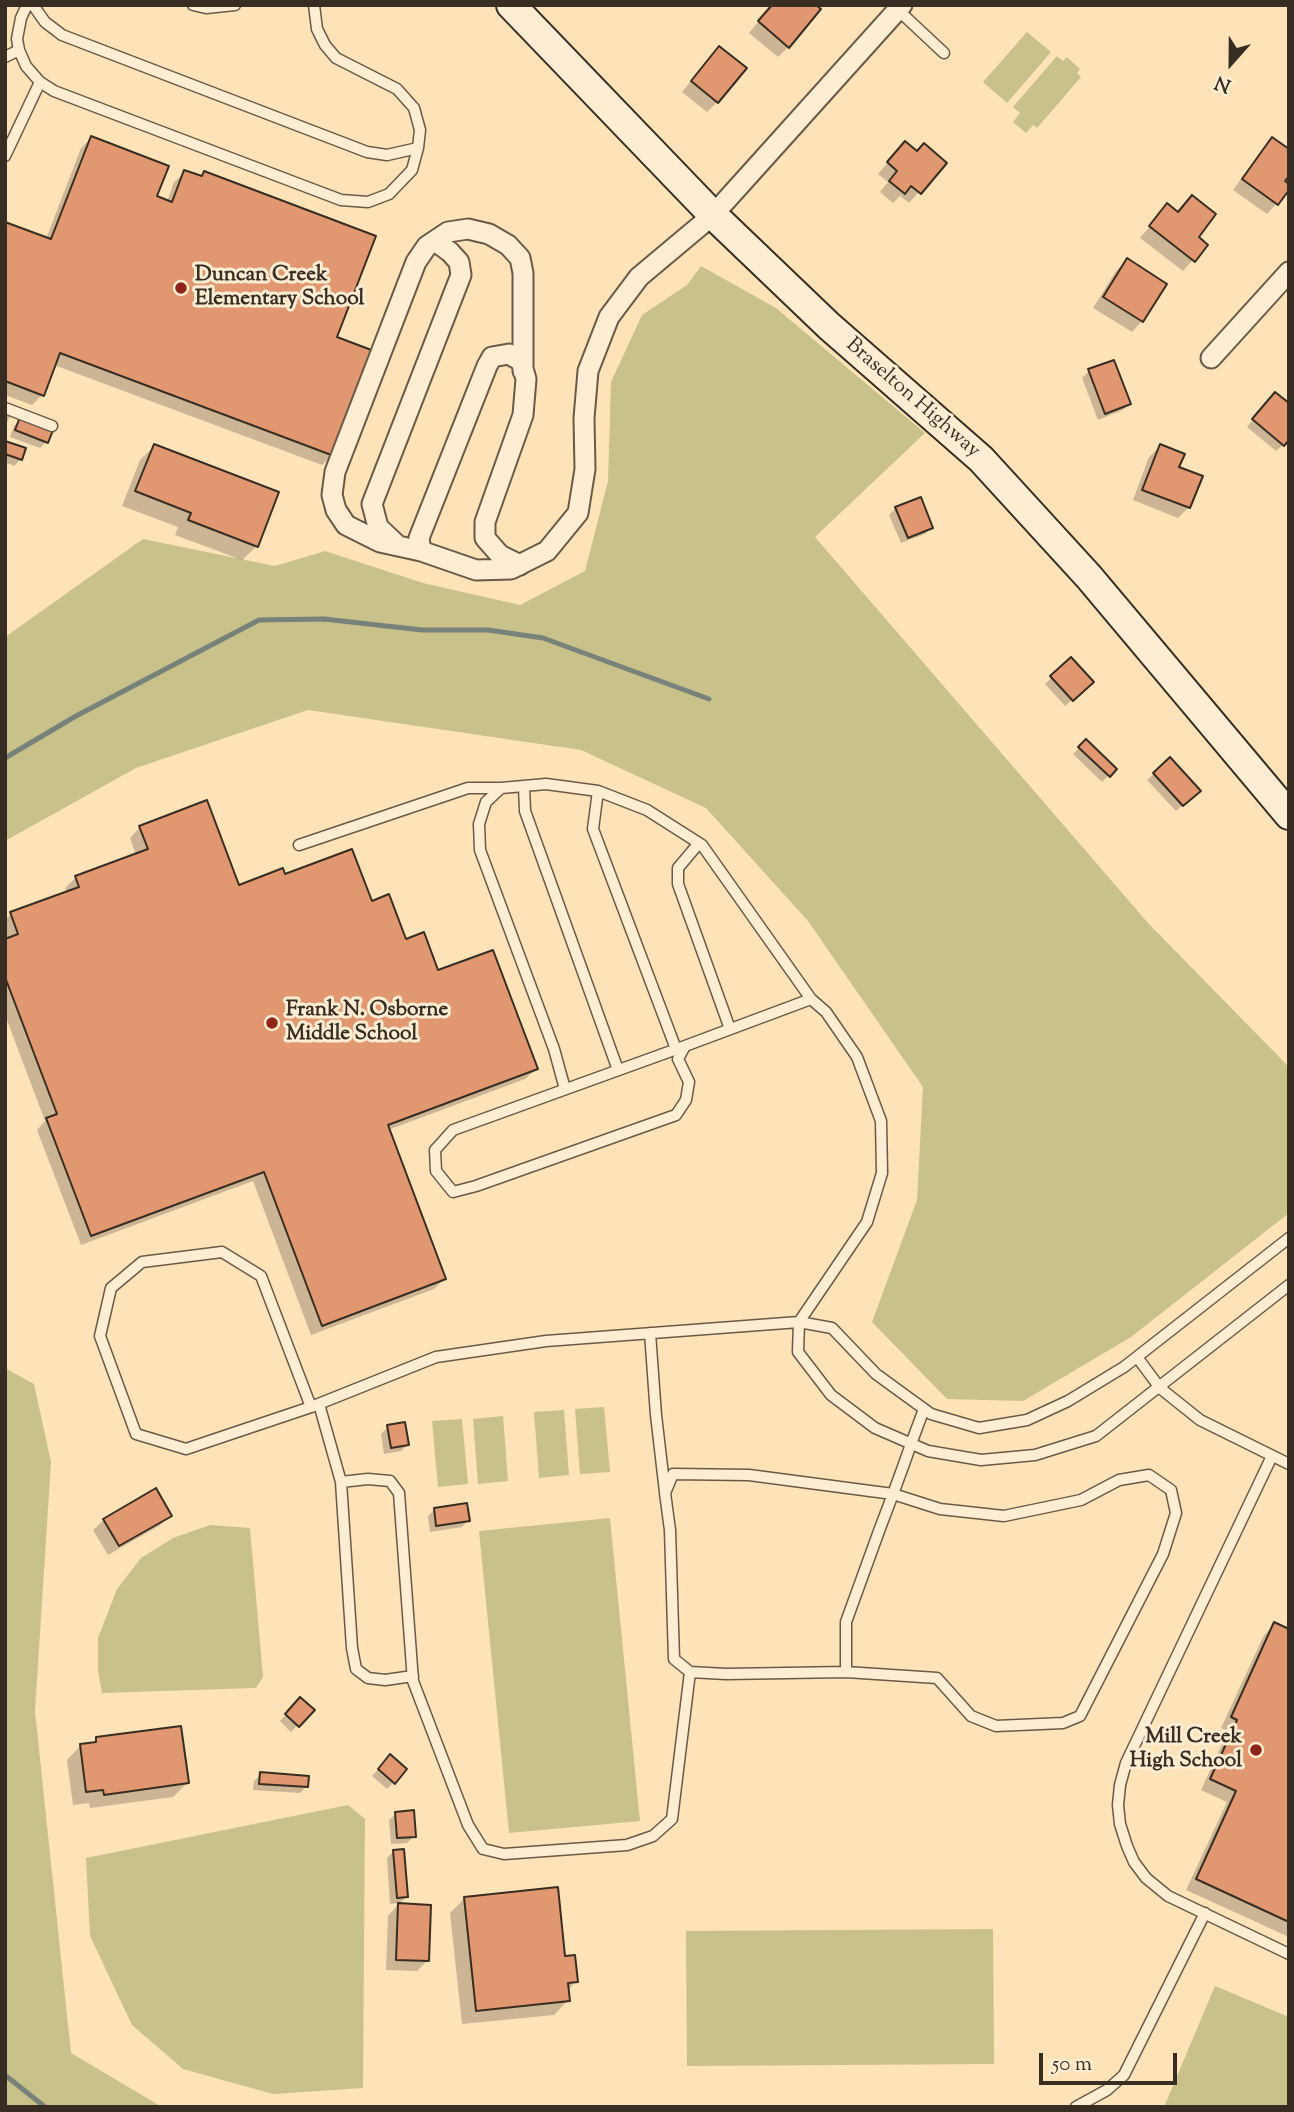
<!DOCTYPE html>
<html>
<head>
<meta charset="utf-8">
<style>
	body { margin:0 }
	#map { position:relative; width:1294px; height:2112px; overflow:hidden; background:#fee3b9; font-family:"Sorts Mill Goudy",serif }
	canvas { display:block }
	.frame { position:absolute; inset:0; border:7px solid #372d22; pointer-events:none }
	.north { position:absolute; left:1196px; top:28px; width:70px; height:70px; -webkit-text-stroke:5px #feedd2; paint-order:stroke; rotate:201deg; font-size:19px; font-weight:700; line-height:28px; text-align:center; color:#372d22 }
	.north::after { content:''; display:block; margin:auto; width:24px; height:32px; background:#372d22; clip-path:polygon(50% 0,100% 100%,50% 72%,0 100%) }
	.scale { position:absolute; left:1039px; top:2053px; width:138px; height:32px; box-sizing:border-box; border:4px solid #372d22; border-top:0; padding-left:9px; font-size:21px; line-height:24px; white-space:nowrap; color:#372d22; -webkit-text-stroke:5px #feedd2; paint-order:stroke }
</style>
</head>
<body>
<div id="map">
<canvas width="1294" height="2112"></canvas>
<div class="frame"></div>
<div class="north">N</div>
<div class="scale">50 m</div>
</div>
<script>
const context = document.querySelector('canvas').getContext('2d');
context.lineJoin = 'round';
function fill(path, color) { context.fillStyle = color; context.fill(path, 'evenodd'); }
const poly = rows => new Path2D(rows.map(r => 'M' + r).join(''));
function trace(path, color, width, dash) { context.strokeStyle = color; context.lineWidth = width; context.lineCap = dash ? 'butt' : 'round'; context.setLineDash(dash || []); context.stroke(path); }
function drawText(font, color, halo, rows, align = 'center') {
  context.font = font + ' "Sorts Mill Goudy",serif'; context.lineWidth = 6; context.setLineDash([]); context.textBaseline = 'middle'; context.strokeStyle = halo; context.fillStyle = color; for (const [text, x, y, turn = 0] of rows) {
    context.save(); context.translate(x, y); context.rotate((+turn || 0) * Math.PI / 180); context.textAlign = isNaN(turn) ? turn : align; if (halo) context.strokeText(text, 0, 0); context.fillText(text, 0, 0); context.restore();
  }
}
fill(poly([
	[1027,32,1051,52,1007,103,983,82],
	[1057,56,1063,61,1067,57,1080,69,1077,73,1081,77,1037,128,1033,125,1026,133,1013,122,1020,113,1013,107],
	[701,266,776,308,925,433,815,537,1148,923,1289,1067,1289,1213,1131,1337,1023,1401,947,1399,872,1322,917,1200,923,1087,808,921,706,808,581,750,308,710,136,768,5,841,5,637,143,539,275,566,325,551,423,583,520,605,585,571,608,481,611,382,642,315,687,285],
	[5,1368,34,1384,51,1462,35,1711,71,2053,162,2107,5,2107],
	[604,1407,610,1472,580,1474,575,1409],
	[564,1410,569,1475,539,1478,534,1412],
	[503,1416,508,1481,478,1484,473,1419],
	[462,1419,468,1484,438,1487,432,1421],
	[610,1518,640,1821,509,1833,479,1531],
	[210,1525,250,1528,263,1677,256,1688,102,1693,98,1671,98,1638,117,1589,141,1558,173,1538],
	[348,1805,365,1819,363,2088,273,2094,183,2069,132,2025,90,1936,86,1858],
	[993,1929,994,2064,687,2066,686,1931],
	[1215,1986,1289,2017,1289,2107,1164,2107]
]), '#c8c18a');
fill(poly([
	[772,5,788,47,778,57,749,33],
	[709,59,717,102,707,112,682,92],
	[91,138,155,197,167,202,174,182,185,172,200,178,205,173,335,338,333,455,322,465,54,365,42,395,32,405,5,395,5,224,46,239,81,148],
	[1272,140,1282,182,1277,203,1267,214,1233,190,1262,150],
	[917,153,945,163,909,203,900,196,893,203,880,192,888,182,878,174,895,154],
	[1192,197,1196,237,1206,245,1183,271,1140,238,1167,206,1177,213],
	[1127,261,1142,321,1132,332,1093,308,1116,271],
	[1113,362,1129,404,1123,410,1098,420,1082,378,1089,371],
	[1268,401,1283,445,1276,451,1247,427],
	[5,414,10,416,5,427],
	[21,419,46,442,40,448,10,437,14,426],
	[5,442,21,459,14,466,5,462],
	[154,446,257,546,242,560,175,535,178,527,122,506,140,460],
	[1160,446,1177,468,1189,507,1178,518,1133,500,1149,457],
	[896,508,931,527,925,534,901,543,889,515],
	[1052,677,1091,682,1065,706,1045,684],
	[1086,741,1115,769,1102,782,1073,754],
	[1170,759,1198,791,1176,811,1147,780],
	[140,827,238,887,284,876,371,903,405,941,536,1069,525,1079,388,1130,444,1279,434,1289,311,1335,253,1181,81,1245,37,1130,45,1121,5,1015,5,920,11,914,67,893,65,888,76,877,136,855,130,838],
	[388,1427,407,1445,401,1451,384,1454,381,1434],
	[435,1509,468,1520,462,1527,430,1532,428,1516],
	[170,1515,159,1526,108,1555,93,1530,104,1520],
	[1275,1624,1287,1630,1289,1628,1289,1937,1186,1890,1227,1802,1201,1790,1228,1731,1221,1728,1264,1635],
	[300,1700,312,1710,291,1732,280,1721],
	[97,1739,187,1783,173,1797,90,1808,89,1803,73,1805,67,1760,81,1745,92,1744],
	[384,1763,394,1782,387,1789,372,1776],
	[261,1774,306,1787,300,1793,253,1790,254,1781],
	[396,1814,414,1836,407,1843,391,1844,389,1820],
	[394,1851,406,1897,400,1903,390,1904,387,1858],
	[465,1898,563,1958,576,1981,567,1991,568,2000,554,2015,462,2024,450,1913],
	[398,1905,428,1960,417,1971,386,1970,388,1916]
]), '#0003');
trace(poly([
	[5,758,76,716,259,620,324,619,422,630,488,630,543,638,709,699],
	[5,2075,45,2107]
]), '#77837a', 5);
const building = poly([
	[772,5,816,5,821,9,789,48,758,21,772,5],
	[719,46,747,68,718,103,691,81,719,46],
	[91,136,169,166,157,196,172,202,184,170,202,176,204,171,376,236,337,337,374,351,334,456,60,353,44,396,5,381,5,222,51,239,91,136],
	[1272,137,1289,149,1289,176,1285,181,1289,184,1289,190,1278,205,1242,179,1272,137],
	[905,141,917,151,924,143,947,163,921,194,911,186,905,194,889,181,897,171,887,162,905,141],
	[1192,195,1216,214,1199,237,1208,245,1195,262,1149,226,1167,203,1178,212,1192,195],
	[1127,258,1167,284,1143,322,1103,297,1127,258],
	[1114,360,1131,404,1105,414,1088,369,1114,360],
	[1275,392,1289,403,1289,440,1284,446,1252,419,1275,392],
	[20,417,53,430,48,443,15,430,20,417],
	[5,441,26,448,22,460,5,454,5,441],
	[154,444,279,492,258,547,188,520,191,513,135,491,154,444],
	[1160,444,1185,454,1179,467,1203,476,1190,508,1142,490,1160,444],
	[921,497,933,528,908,538,895,507,921,497],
	[1071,657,1094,682,1073,701,1050,676,1071,657],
	[1086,739,1117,769,1110,777,1078,747,1086,739],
	[1170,757,1201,791,1183,806,1153,773,1170,757],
	[207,800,239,885,283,868,285,874,352,849,372,901,389,894,406,939,424,932,438,970,493,950,538,1069,388,1125,446,1279,322,1326,264,1172,91,1236,46,1118,57,1114,5,977,5,939,18,934,10,912,79,887,75,876,148,849,139,826,207,800],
	[405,1422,409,1445,391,1448,387,1425,405,1422],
	[156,1488,172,1516,119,1546,103,1519,156,1488],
	[467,1503,470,1521,436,1526,434,1508,467,1503],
	[1274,1622,1289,1629,1289,1922,1196,1879,1236,1791,1210,1779,1237,1720,1231,1717,1274,1622],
	[300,1697,315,1710,299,1727,285,1714,300,1697],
	[181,1726,189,1783,104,1795,103,1790,86,1792,80,1744,96,1742,96,1737,181,1726],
	[390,1754,407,1769,395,1784,378,1769,390,1754],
	[260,1772,309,1776,308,1787,259,1784,260,1772],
	[414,1810,416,1837,397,1838,395,1812,414,1810],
	[404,1849,408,1897,397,1898,393,1850,404,1849],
	[558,1887,565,1956,575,1955,578,1982,568,1983,570,2001,476,2011,464,1897,558,1887],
	[398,1903,431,1905,429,1961,396,1960,398,1903]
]);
fill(building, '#e19770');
trace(building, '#372d22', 2);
const lane = poly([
	[27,5,21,18,17,39,19,50,26,66,40,82,54,91,341,200,368,202,389,194,412,170,418,148,420,130,414,108,397,89,336,58,325,45,317,29,314,5],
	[33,5,45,22,62,35,367,152,387,155,418,148],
	[193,5,206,8,235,5],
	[898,10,944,53],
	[5,57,19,50],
	[5,156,40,82],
	[5,408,52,426],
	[524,786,525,811,618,1070],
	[598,791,593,829,676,1049],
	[699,843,678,868,678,884,730,1029],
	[299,845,468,788,501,788],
	[685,1046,453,1130,435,1150,436,1171,453,1192,476,1186,676,1115,686,1100,689,1082,678,1059,685,1046,811,999,826,1012,857,1057,881,1121,882,1173,867,1222,799,1322,798,1352,831,1395,875,1428,928,1451,981,1460,1035,1455,1096,1436,1289,1285],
	[565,1089,554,1049,480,850,479,824,486,802,501,788,546,784,598,791,647,810,702,845,811,999],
	[650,1333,656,1415,665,1492],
	[1137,1357,1160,1388,1200,1420,1289,1464],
	[319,1404,341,1482,368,1479,390,1481,399,1493,413,1681,468,1825,483,1849,504,1854,627,1845,653,1836,672,1819,690,1672],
	[311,1407,261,1276,222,1252,142,1262,111,1288,100,1336,136,1434,186,1449,311,1407,436,1357,546,1341,799,1322,832,1328,876,1374,931,1414,979,1428,1027,1420,1068,1401,1124,1367,1289,1238],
	[1272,1456,1126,1763,1120,1785,1118,1805,1120,1824,1127,1846,1134,1862,1146,1878,1168,1896,1289,1954],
	[341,1482,352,1648,356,1669,368,1678,385,1680,413,1676],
	[846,1672,726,1674,690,1672,674,1659,670,1530,665,1493,673,1474,749,1475,893,1494,940,1509,1004,1516,1081,1500,1119,1480,1149,1475,1171,1490,1176,1513,1163,1554,1080,1716,1063,1723,996,1726,971,1716,937,1678,846,1672,846,1622,879,1531,893,1494,904,1464,911,1444,924,1409],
	[1076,2107,1107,2090,1124,2075,1205,1913]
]);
const street = poly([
	[1211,358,1289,272],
	[523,371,523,273,520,258,508,245,489,234,468,229,448,232,427,246,416,262,335,472,332,495,336,510,346,525,380,542,421,551,476,570,511,569,547,551,578,513,585,469,584,418,588,371,609,317,639,277,713,215,902,5],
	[395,543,378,527,372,504,461,275,459,262,450,252,435,241],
	[421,551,419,538,487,366,492,357,509,354,521,361,526,379,523,415,485,522,485,538,500,555,520,565]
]);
const secondary = poly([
	[511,5,713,215,829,326,981,459,1089,577,1289,815]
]);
trace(lane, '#695a48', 13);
trace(street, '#695a48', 23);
trace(secondary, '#372d22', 32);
trace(lane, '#feedd2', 10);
trace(street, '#feedd2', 19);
trace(secondary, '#feedd2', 28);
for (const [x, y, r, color] of [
	[181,288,7,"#8f2418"],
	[272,1023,7,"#8f2418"],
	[1256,1750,7,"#8f2418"]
]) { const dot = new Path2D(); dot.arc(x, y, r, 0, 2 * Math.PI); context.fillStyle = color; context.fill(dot); trace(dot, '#feedd2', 2.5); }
drawText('bold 21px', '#372d22', '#feedd2', [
	["Duncan Creek",195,276],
	["Elementary School",195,300],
	["Frank N. Osborne",286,1011],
	["Middle School",286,1035],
	["Mill Creek",1242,1738,"right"],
	["High School",1242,1762,"right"]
], 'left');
drawText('21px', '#372d22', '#feedd2', [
	["Braselton Highway",912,399,41]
]);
</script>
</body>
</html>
